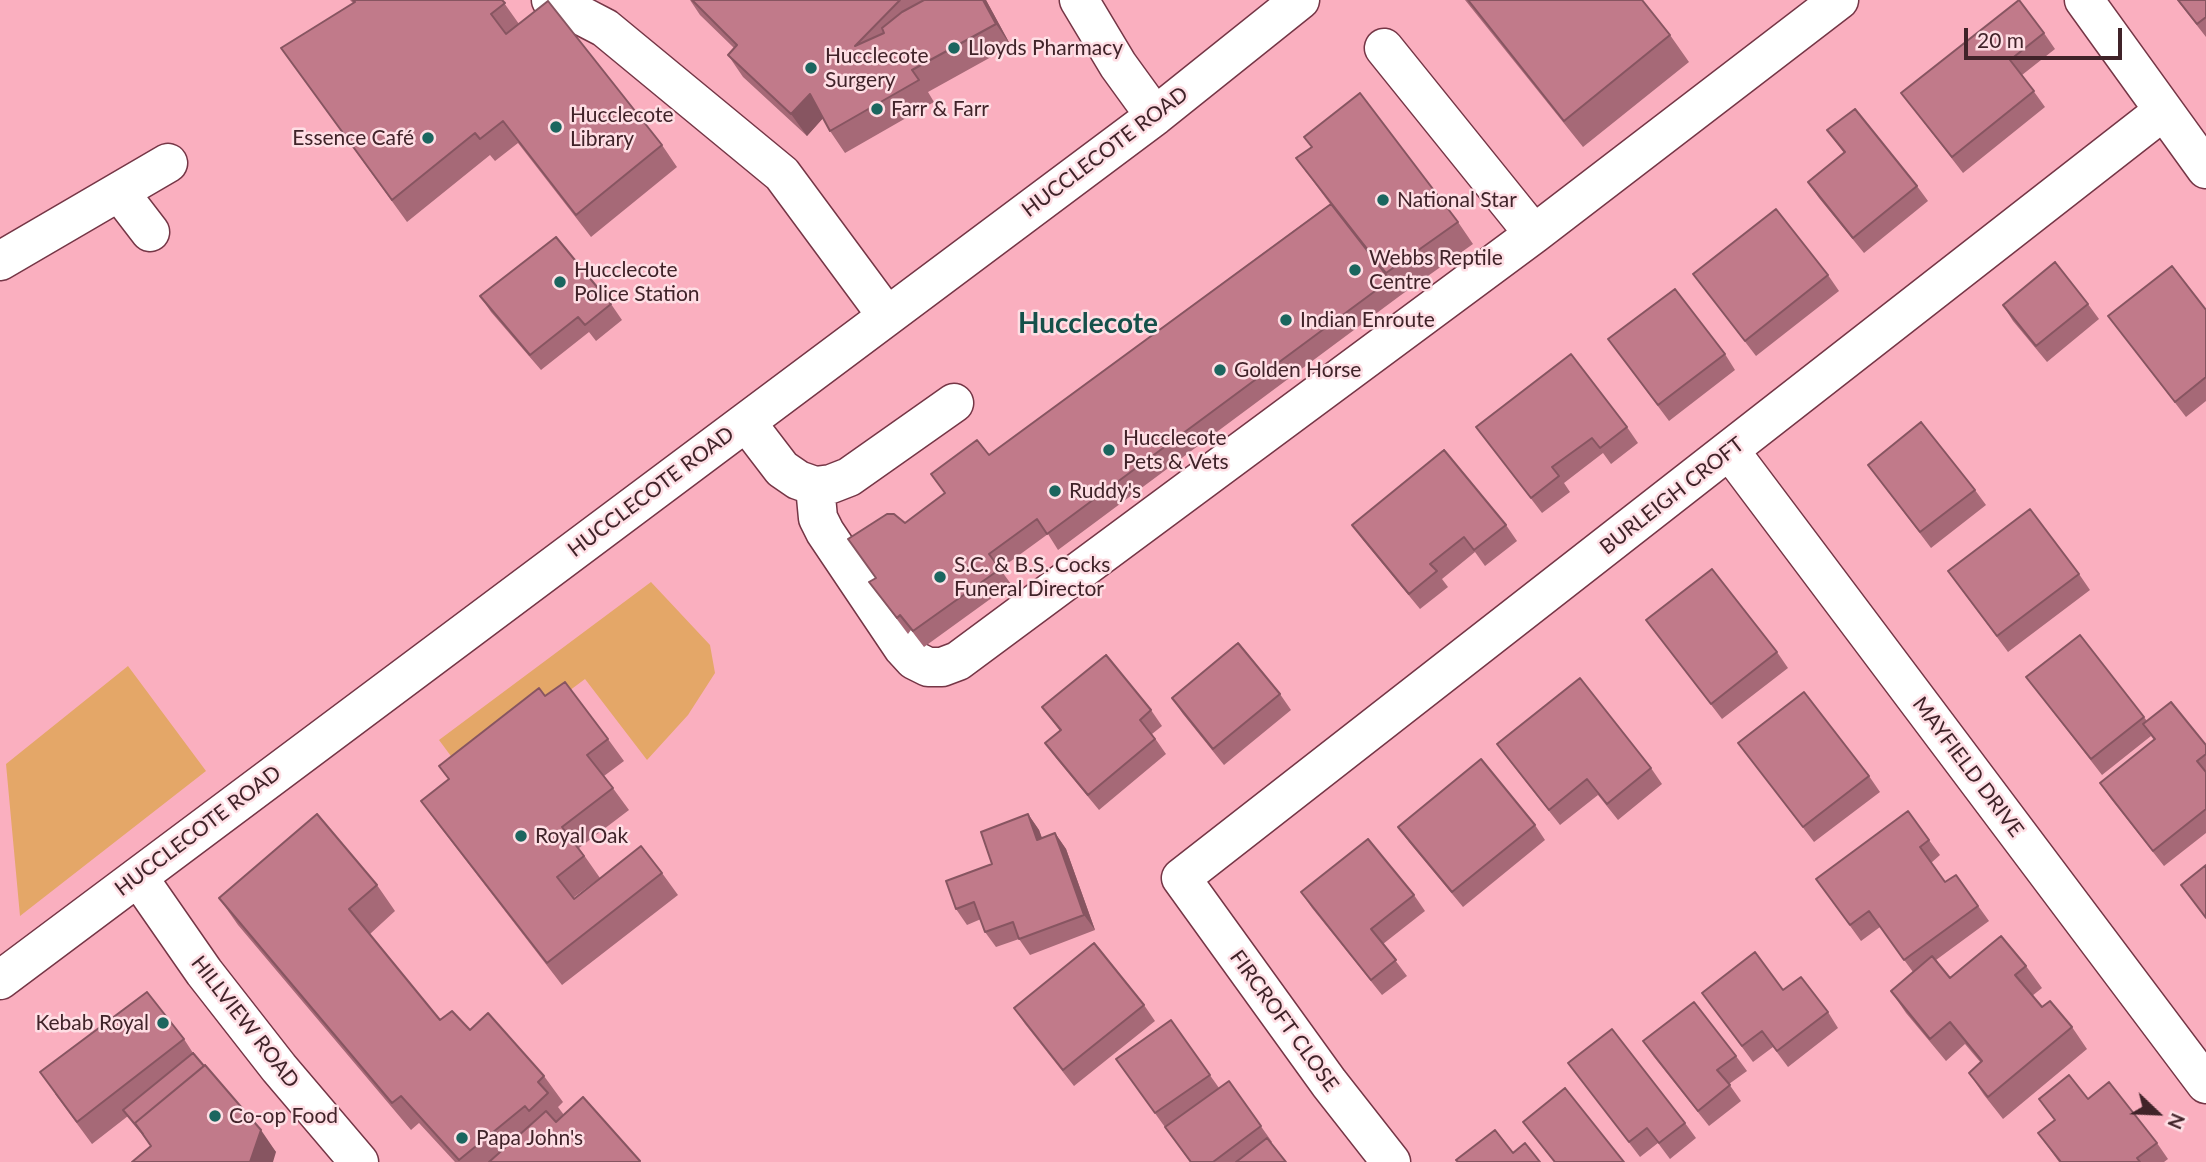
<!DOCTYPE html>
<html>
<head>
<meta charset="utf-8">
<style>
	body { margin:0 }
	#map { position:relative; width:2206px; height:1162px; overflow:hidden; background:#faafbf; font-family:Lato,sans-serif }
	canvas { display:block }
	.north { position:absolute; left:2122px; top:1078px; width:70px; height:70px; -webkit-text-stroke:5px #fedee4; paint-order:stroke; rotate:113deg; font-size:19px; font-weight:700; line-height:28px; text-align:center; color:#402329 }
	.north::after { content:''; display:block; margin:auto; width:24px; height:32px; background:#402329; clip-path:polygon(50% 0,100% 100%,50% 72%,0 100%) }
	.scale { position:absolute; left:1964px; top:28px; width:158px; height:32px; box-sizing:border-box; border:4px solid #402329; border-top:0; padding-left:9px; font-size:21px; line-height:24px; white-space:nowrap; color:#402329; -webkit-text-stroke:5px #fedee4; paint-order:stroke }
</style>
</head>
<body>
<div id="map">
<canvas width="2206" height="1162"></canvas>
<div class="north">N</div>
<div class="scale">20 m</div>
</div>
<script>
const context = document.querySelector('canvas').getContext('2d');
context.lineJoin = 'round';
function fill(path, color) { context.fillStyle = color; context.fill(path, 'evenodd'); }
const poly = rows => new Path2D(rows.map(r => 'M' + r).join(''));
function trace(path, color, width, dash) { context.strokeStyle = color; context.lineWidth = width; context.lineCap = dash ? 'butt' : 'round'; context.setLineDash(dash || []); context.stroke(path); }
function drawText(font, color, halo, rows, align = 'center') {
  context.font = font + ' Lato,sans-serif'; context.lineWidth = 5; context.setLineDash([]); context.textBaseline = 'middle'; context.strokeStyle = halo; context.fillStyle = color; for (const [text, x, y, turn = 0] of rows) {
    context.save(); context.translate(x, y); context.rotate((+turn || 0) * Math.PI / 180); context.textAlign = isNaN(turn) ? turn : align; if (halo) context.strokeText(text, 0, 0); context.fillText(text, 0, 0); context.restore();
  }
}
fill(poly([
	[651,582,710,645,715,673,688,715,647,760,585,679,462,771,439,740],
	[128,666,206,771,20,916,6,764]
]), '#e4a768');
const minor = poly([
	[551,0,605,28,782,174,887,316],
	[1079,0,1118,65,1155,116],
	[2084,0,2206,169],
	[1384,48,1534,234],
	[120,193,150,232],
	[0,261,168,163],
	[746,422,782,469,798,480,815,486,818,518,825,532,903,648,914,660,928,667,942,667,958,661,1534,234,1839,0],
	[1730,451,2206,1084],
	[815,486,831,484,849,477,954,403],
	[138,877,204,972,279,1068,359,1162],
	[0,980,1155,116,1300,0],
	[1391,1162,1329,1083,1181,878,2162,112]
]);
trace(minor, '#753646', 41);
trace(minor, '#fff', 38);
fill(poly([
	[350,0,502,0,519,24,662,145,677,167,591,237,518,143,495,161,490,155,407,222,297,70,353,3],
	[690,0,986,0,1011,46,928,92,934,102,845,153,830,131,823,118,807,136,743,77,728,55,734,48,700,15],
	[1465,0,1642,0,1670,35,1689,62,1583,147],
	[2177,0,2206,0,2206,37],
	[2044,33,2055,49,2022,75,2045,107,1963,173,1901,93],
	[1827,130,1917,186,1928,201,1864,253,1819,198,1808,182,1844,153],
	[1296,158,1458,222,1473,244,1401,295,1058,550,1048,534,1000,569,1011,584,924,647,911,630,908,634,869,582,876,578,905,523,945,493,989,455,1330,204],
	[1693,274,1828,275,1839,291,1756,356],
	[480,296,611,304,622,320,596,341,589,332,541,370,491,312],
	[2088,304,2099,319,2047,362,2013,321,2003,305],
	[2206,310,2206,401,2186,417,2108,316],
	[1608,339,1725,354,1735,370,1669,421],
	[1476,427,1627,427,1638,443,1611,464,1603,453,1564,483,1570,492,1542,513],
	[1868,465,1975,490,1986,505,1931,548],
	[1352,525,1506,525,1517,541,1485,566,1475,552,1442,579,1448,587,1420,609,1363,540],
	[2079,574,2090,590,2008,652,1959,586],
	[1646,620,1777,652,1788,668,1722,719],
	[2080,635,2147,721,2206,745,2206,833,2164,866,2111,799,2100,783,2154,740,2151,736,2102,775,2026,677],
	[1280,694,1291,710,1224,765,1183,714,1172,698],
	[545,696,608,739,624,761,604,776,629,810,579,848,600,878,573,898,574,899,662,873,678,895,562,985,437,823,421,801,449,779],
	[1042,707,1151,710,1162,726,1152,734,1166,754,1099,810,1056,758,1045,743,1060,731],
	[1738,743,1869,776,1880,792,1814,842],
	[1497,744,1651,768,1662,784,1618,820,1598,795,1560,825,1508,759],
	[1028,814,1039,830,1042,838,1055,833,1066,849,1095,930,1030,955,1019,939,996,947,985,932,981,919,967,925,956,909,992,864],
	[1535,825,1545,840,1463,907,1409,842,1398,827],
	[1929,840,1940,855,1931,863,1945,882,1956,875,1989,921,1936,960,1950,978,2026,966,2042,988,2032,996,2042,1007,2072,1027,2087,1049,2003,1119,1984,1095,1969,1073,1981,1063,1965,1044,1946,1061,1906,1013,1891,991,1913,972,1880,927,1861,941,1816,879],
	[377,885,395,911,370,934,440,1020,470,1030,544,1076,563,1102,558,1107,564,1115,583,1097,641,1162,455,1162,419,1123,411,1130,238,925,219,898],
	[1301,892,1414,895,1425,911,1383,944,1407,976,1382,995,1312,908],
	[1783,990,1828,1012,1838,1028,1788,1067,1773,1047,1753,1062,1702,993],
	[1144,1005,1155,1021,1074,1086,1025,1024,1014,1008],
	[1171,1020,1219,1088,1229,1081,1272,1142,1271,1143,1286,1162,1190,1162,1116,1059],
	[184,1039,193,1053,276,1152,148,1142,128,1116,92,1144,55,1094],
	[1643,1041,1736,1056,1747,1071,1729,1084,1741,1101,1709,1126,1654,1057],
	[1568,1063,1685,1123,1696,1138,1670,1159,1658,1143,1640,1157],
	[2039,1099,2088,1099,2157,1143,2168,1159,2164,1162,2059,1162,2038,1133,2055,1120],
	[1523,1122,1624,1162,1554,1162]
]), '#a66977');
fill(poly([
	[983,0,986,0,1011,46,996,24],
	[810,94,825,116,807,136,791,114],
	[1028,814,1039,830,1048,855,1037,840],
	[1055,833,1066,849,1095,930,1084,915],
	[261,1130,276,1152,273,1162,250,1162]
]), '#875561');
const building = poly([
	[353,0,502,0,505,3,491,14,506,34,548,1,662,145,576,215,503,121,480,139,475,133,392,200,281,48,355,2,353,0],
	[692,0,900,0,855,46,884,33,882,28,902,12,924,0,983,0,996,24,912,70,919,80,830,131,810,94,791,114,728,55,737,45,692,0],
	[1468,0,1642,0,1670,35,1564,121,1468,0],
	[2019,0,2044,33,2010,60,2034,91,1952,157,1901,93,2019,0],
	[2178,0,2206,0,2206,17,2197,24,2178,0],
	[1360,93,1458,222,1386,273,1296,158,1312,147,1304,137,1360,93],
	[1855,109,1917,186,1853,238,1808,182,1845,152,1827,130,1855,109],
	[1331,204,1390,280,1047,534,1037,519,989,554,1000,569,913,631,900,615,897,618,869,582,876,578,848,539,887,514,894,514,905,523,945,493,931,474,977,440,989,455,1331,204],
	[1776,209,1828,275,1745,341,1693,274,1776,209],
	[556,237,611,304,585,325,578,317,530,355,480,296,556,237],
	[2055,262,2088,304,2036,346,2003,305,2055,262],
	[2172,266,2206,310,2206,377,2175,402,2108,316,2172,266],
	[1675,289,1725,354,1658,405,1608,339,1675,289],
	[1571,354,1627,427,1600,448,1592,438,1552,467,1559,476,1531,498,1476,427,1571,354],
	[1921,422,1975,490,1920,532,1868,465,1921,422],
	[1444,450,1506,525,1474,550,1464,537,1430,564,1437,571,1409,594,1352,525,1444,450],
	[2030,509,2079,574,1997,636,1948,571,2030,509],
	[1712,569,1777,652,1711,704,1646,620,1712,569],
	[2080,635,2144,717,2091,759,2026,677,2080,635],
	[1238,643,1280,694,1213,749,1172,698,1238,643],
	[1106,655,1151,710,1140,720,1155,739,1088,795,1045,743,1061,730,1042,707,1106,655],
	[1580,678,1651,768,1607,804,1587,779,1549,810,1497,744,1580,678],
	[565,682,608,739,587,755,613,788,562,827,584,856,557,877,574,899,641,846,662,873,547,963,421,801,449,779,439,766,539,688,545,696,565,682],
	[1804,692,1869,776,1803,827,1738,743,1804,692],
	[2171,702,2206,745,2206,754,2197,761,2206,772,2206,809,2153,851,2100,783,2155,739,2143,724,2171,702],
	[1481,759,1535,825,1452,892,1398,827,1481,759],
	[1908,811,1929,840,1920,847,1945,882,1956,875,1978,906,1904,960,1869,911,1850,925,1816,879,1908,811],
	[317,814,377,885,349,909,440,1020,452,1011,470,1030,488,1013,544,1076,538,1082,548,1093,529,1111,525,1106,459,1160,401,1096,392,1103,219,898,317,814],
	[1028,814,1037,840,1055,833,1084,915,1019,939,1013,922,985,932,974,902,956,909,946,881,992,864,981,832,1028,814],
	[1368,839,1414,895,1371,929,1396,960,1371,980,1301,892,1368,839],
	[2206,865,2206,918,2181,885,2206,865],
	[2001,936,2026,966,2015,975,2042,1007,2050,1001,2072,1027,1988,1097,1969,1073,1982,1061,1950,1022,1930,1039,1891,991,1932,956,1950,978,2001,936],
	[1094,943,1144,1005,1063,1070,1014,1008,1094,943],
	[1755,952,1783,990,1801,977,1828,1012,1777,1051,1762,1031,1742,1046,1702,993,1755,952],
	[147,992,184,1039,77,1122,40,1072,147,992],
	[1694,1002,1736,1056,1717,1070,1730,1085,1698,1111,1643,1041,1694,1002],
	[1171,1020,1210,1075,1155,1113,1116,1059,1171,1020],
	[1612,1029,1685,1123,1659,1143,1647,1128,1629,1142,1568,1063,1612,1029],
	[193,1053,204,1066,135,1123,143,1134,123,1110,193,1053],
	[205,1065,261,1130,250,1162,132,1162,151,1146,135,1123,205,1065],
	[2069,1075,2088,1099,2109,1082,2157,1143,2137,1158,2140,1162,2061,1162,2038,1133,2055,1120,2039,1099,2069,1075],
	[1229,1081,1261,1126,1213,1162,1191,1162,1165,1127,1229,1081],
	[1565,1088,1624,1162,1555,1162,1523,1122,1565,1088],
	[583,1097,640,1161,639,1162,489,1162,546,1111,556,1122,583,1097],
	[1495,1130,1513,1153,1525,1143,1540,1162,1458,1162,1456,1160,1495,1130],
	[1267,1138,1286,1162,1236,1162,1267,1138]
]);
fill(building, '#c17a8a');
trace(building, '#875561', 2);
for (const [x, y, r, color] of [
	[954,48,7,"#1b665f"],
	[811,68,7,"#1b665f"],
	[877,109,7,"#1b665f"],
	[556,127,7,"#1b665f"],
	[428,138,7,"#1b665f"],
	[1383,200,7,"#1b665f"],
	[1355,270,7,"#1b665f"],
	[560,282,7,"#1b665f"],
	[1286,320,7,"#1b665f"],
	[1220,370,7,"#1b665f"],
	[1109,450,7,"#1b665f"],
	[1055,491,7,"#1b665f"],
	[940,577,7,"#1b665f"],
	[521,836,7,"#1b665f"],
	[163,1023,7,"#1b665f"],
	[215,1116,7,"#1b665f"],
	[462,1138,7,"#1b665f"]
]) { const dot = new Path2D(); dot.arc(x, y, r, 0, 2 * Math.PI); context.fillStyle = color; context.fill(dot); trace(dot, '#fedee4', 2.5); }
drawText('21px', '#402329', '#fedee4', [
	["Lloyds Pharmacy",968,48],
	["Hucclecote",825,56],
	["Surgery",825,80],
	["Farr & Farr",891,109],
	["Hucclecote",570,115],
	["Library",570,139],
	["Essence Café",414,138,"right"],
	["National Star",1397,200],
	["Webbs Reptile",1369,258],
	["Centre",1369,282],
	["Hucclecote",574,270],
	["Police Station",574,294],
	["Indian Enroute",1300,320],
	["Golden Horse",1234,370],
	["Hucclecote",1123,438],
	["Pets & Vets",1123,462],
	["Ruddy's",1069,491],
	["S.C. & B.S. Cocks",954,565],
	["Funeral Director",954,589],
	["Royal Oak",535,836],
	["Kebab Royal",149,1023,"right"],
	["Co-op Food",229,1116],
	["Papa John's",476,1138]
], 'left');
drawText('21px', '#402329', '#fedee4', [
	["HUCCLECOTE ROAD",1105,152,-37],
	["HUCCLECOTE ROAD",651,492,-37],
	["BURLEIGH CROFT",1672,496,-38],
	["MAYFIELD DRIVE",1968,767,53],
	["HUCCLECOTE ROAD",198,831,-37],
	["FIRCROFT CLOSE",1284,1021,54],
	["HILLVIEW ROAD",245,1022,52]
]);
drawText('bold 28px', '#15504a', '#fedee4', [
	["Hucclecote",1088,324]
]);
</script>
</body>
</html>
